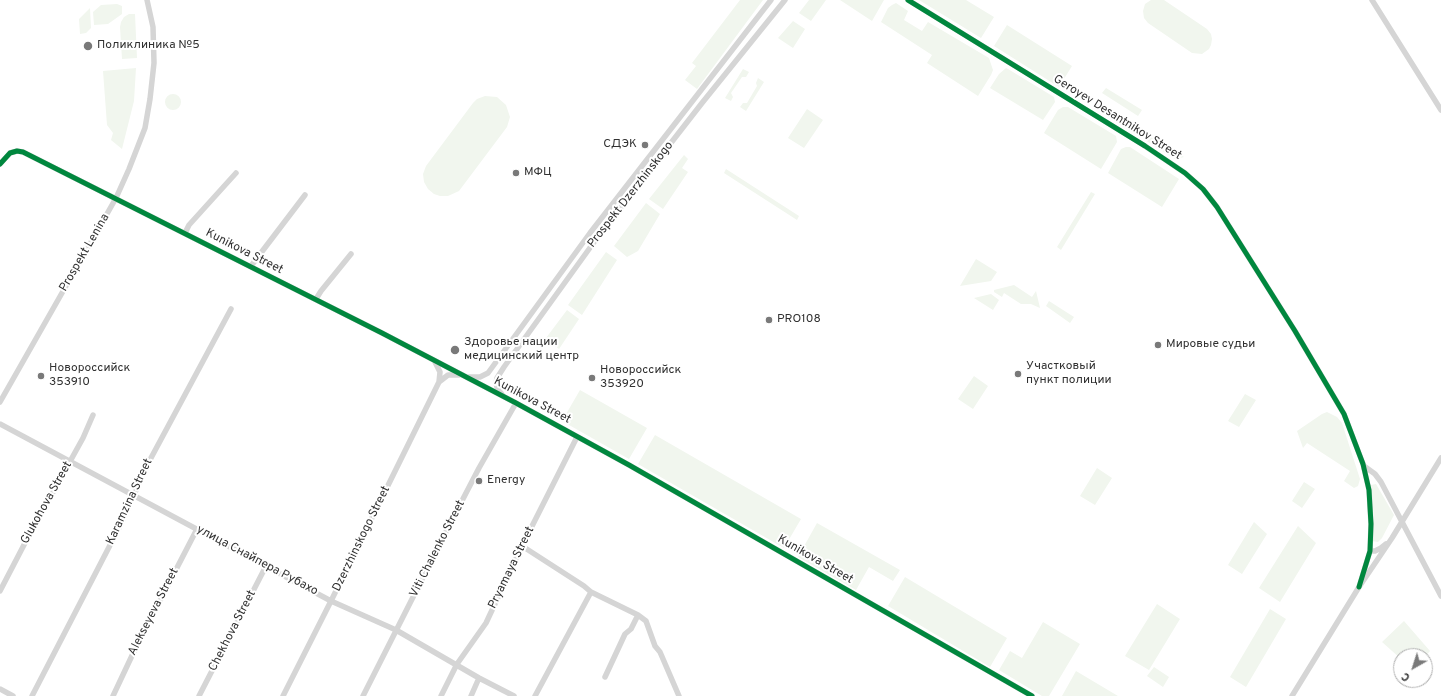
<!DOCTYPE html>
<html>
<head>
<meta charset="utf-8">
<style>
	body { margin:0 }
	#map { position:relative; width:1441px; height:696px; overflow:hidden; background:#fff; font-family:Overpass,sans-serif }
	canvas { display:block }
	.north { position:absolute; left:1393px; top:648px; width:40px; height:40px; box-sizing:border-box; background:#fff; border:1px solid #adadad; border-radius:50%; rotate:219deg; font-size:11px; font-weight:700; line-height:16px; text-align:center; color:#313131 }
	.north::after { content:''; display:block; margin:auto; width:14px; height:18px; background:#797979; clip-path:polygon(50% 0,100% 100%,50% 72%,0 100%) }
</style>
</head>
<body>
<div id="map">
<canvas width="1441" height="696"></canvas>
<div class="north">С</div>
</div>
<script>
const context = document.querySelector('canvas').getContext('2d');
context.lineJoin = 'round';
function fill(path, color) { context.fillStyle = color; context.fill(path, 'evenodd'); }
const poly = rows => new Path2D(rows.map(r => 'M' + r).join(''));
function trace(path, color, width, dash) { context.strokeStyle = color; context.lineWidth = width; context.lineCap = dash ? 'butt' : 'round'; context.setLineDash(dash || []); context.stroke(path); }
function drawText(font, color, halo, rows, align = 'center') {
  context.font = font + ' Overpass,sans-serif'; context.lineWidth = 4; context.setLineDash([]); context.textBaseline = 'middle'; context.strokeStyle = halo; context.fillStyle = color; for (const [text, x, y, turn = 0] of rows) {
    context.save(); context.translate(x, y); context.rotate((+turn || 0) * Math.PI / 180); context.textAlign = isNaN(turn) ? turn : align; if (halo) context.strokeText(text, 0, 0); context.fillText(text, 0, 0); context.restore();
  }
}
fill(poly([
	[740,0,763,0,697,89,685,80,696,66,692,63],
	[809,0,826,0,811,21,799,13],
	[840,0,884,0,872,21],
	[919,0,966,0,994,17,981,38],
	[1151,0,1164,0,1207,29,1211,34,1212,39,1211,45,1209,49,1202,54,1192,53,1148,23,1144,18,1143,11,1145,4],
	[896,3,908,11,904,20,922,31,928,22,989,58,993,70,991,75,978,96,927,63,932,55,881,22,888,8,892,5],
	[117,4,122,6,122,14,108,24,94,25,93,12,101,5],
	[90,8,91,28,86,33,80,34,79,19],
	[129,14,135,14,137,58,122,59,120,27,121,22,124,17],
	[793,21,805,29,793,48,778,38],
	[1007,25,1072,66,1059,87,994,46],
	[136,68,134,101,122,149,111,140,113,133,107,125,103,71],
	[1006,68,1008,69,1054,97,1055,102,1043,120,990,88,999,74],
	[743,69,749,72,746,77,742,77,731,93,733,97,731,101,725,98],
	[758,78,764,82,746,111,740,107,743,103,747,103,757,86,756,83],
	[1106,88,1142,110,1138,116,1102,93],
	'165 102a8 8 0 1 1 16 0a8 8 0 1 1-16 0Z',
	[485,96,497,97,506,105,510,117,507,127,459,191,448,196,440,196,434,194,428,189,424,182,423,174,426,166,473,103,477,99],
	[1063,107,1068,107,1116,136,1117,142,1101,169,1044,133,1058,110],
	[807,109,823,120,804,148,788,138],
	[1148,135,1184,157,1175,159,1145,140],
	[1126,147,1130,147,1179,179,1162,207,1108,173,1121,149],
	[684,155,688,159,682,168,688,172,663,209,649,199],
	[726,169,799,216,797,220,724,173],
	[1091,192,1095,194,1061,250,1057,247],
	[646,203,660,214,638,251,627,257,614,246],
	[606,252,617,260,582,315,568,305],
	[976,259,997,272,991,281,960,286],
	[1014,285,1032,297,1036,291,1040,308,1031,304,1021,304,1004,293,1002,297,994,292,994,290],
	[991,294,999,300,993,310,974,298],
	[1049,301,1074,317,1070,323,1046,306],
	[567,310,579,319,559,349,546,338],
	[974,376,988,386,973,409,958,399],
	[580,390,647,428,629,459,562,421],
	[1245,394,1256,400,1239,427,1228,421],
	[1327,412,1337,417,1342,423,1360,479,1358,486,1354,488,1344,481,1350,471,1307,443,1303,448,1297,431,1322,414],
	[655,435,801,519,784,548,638,464],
	[1097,468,1112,478,1095,505,1080,496],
	[1304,482,1315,489,1302,508,1292,501],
	[1376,484,1394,515,1382,538,1378,542,1372,541,1374,518,1371,485],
	[1254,522,1267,534,1242,574,1228,565],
	[817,523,900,570,893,581,869,567,856,590,798,557],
	[1298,526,1316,543,1280,602,1259,588],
	[905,577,1007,638,990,667,888,606],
	[1157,604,1180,619,1149,670,1125,656],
	[1270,609,1286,619,1246,687,1230,677],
	[1404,621,1430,651,1425,657,1401,656,1401,659,1382,642],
	[1043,622,1080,644,1049,696,1042,696,999,670,1010,651,1022,658],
	[1154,667,1169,677,1163,687,1147,676],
	[1076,671,1118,696,1062,696]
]), '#f1f6ee');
trace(poly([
	[908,0,1145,146,1185,173,1203,189,1217,207,1295,331,1344,414,1363,464,1369,490,1371,524,1370,551,1359,587],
	[1372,0,1441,110],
	[0,164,10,153,17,151,23,152,382,333,516,403,629,465,1032,696],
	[185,233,189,225,236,173],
	[251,266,305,195],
	[316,299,321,291,351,254],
	[469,377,480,377,488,373,590,233,771,0],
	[439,382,448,375,459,375],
	[503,396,497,387,496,383,497,378,504,367,597,238,702,103,785,0],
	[0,402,116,198,129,169,145,128,150,99,154,63,153,27,147,0],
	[0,424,331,601,396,630,479,678,514,696],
	[1364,466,1375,474,1381,482,1441,596],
	[522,546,584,586,591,592,638,615,646,621,655,646,660,652,679,696],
	[1370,551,1375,551,1381,548,1386,544],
	[0,591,26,541,83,438,93,415],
	[605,677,625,634,631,629,638,615],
	[0,689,13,696],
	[32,696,122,522,134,495,144,471,231,309],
	[113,696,137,645,197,529],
	[199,696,266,566],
	[283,696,331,601,439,382,440,372,435,362],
	[363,696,451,522,479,468,516,403],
	[441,696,457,664,486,623,522,546,577,437],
	[471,696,479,678],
	[535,696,591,592],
	[1292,696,1359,587,1392,538,1441,458]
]), '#d5d5d5', 5.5);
trace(poly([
	[908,0,1145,146,1185,173,1203,189,1217,207,1295,331,1344,414,1363,464,1369,490,1371,524,1370,551,1359,587],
	[0,164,10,153,17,151,23,152,382,333,516,403,629,465,1032,696]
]), '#00873e', 5);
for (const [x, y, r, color] of [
	[88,46,5,"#797979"],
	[645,145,4,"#797979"],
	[516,173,4,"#797979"],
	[769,320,4,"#797979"],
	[1158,345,4,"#797979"],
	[455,350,5,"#797979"],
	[1018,374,4,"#797979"],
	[41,376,4,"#797979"],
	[592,378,4,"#797979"],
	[479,481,4,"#797979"]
]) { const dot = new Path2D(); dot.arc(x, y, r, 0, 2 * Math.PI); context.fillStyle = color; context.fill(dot); trace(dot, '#fff', 1.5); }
drawText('12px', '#313131', '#fff', [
	["Поликлиника №5",97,46],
	["СДЭК",637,145,"right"],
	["МФЦ",524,173],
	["PRO108",777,320],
	["Здоровье нации",464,343],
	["медицинский центр",464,357],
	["Мировые судьи",1166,345],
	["Участковый",1026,367],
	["пункт полиции",1026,381],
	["Новороссийск",49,369],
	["353910",49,383],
	["Новороссийск",600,371],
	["353920",600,385],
	["Energy",487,481]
], 'left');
drawText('12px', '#313131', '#fff', [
	["Geroyev Desantnikov Street",1117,118,32],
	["Prospekt Dzerzhinskogo",631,195,-52],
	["Kunikova Street",244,252,27],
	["Prospekt Lenina",85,253,-60],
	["Kunikova Street",532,401,28],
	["Karamzina Street",130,502,-65],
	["Glukohova Street",47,503,-61],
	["Dzerzhinskogo Street",362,539,-64],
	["Viti Chalenko Street",438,549,-63],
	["Kunikova Street",815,560,30],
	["улица Снайпера Рубахо",257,561,28],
	["Pryamaya Street",512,568,-64],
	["Alekseyeva Street",154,612,-63],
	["Chekhova Street",233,631,-63]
]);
</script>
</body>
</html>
